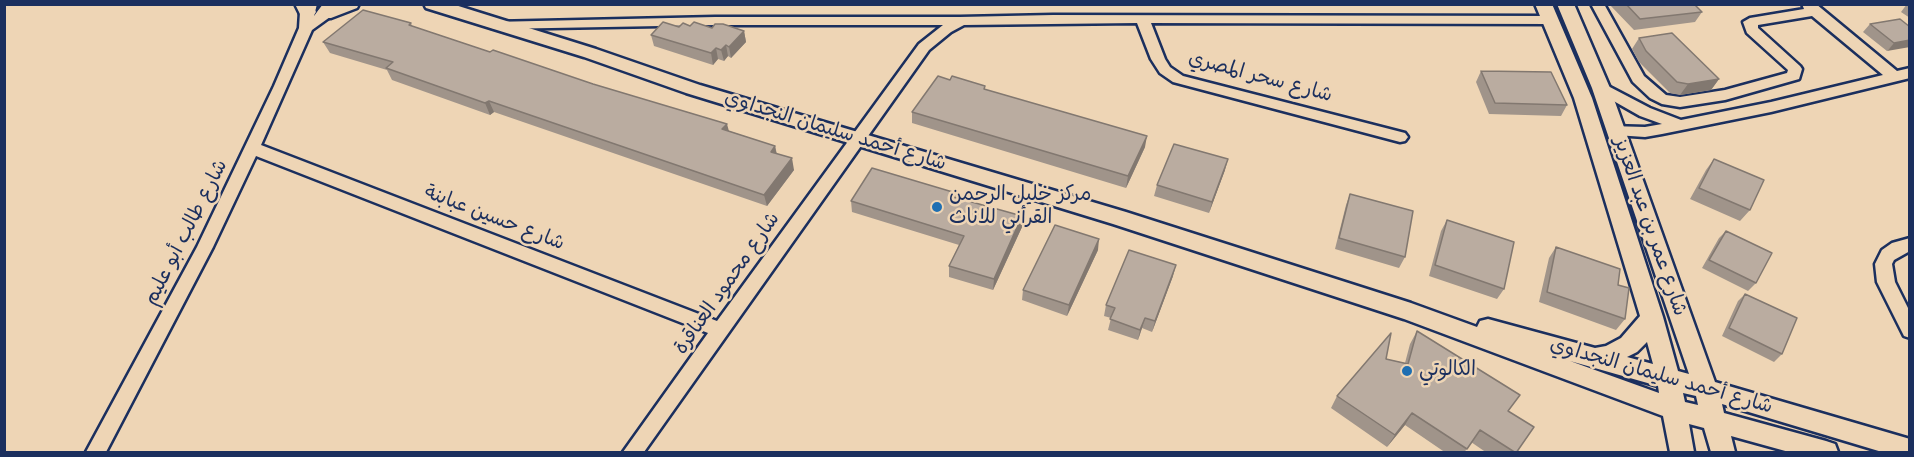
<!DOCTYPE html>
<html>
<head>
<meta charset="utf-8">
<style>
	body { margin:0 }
	#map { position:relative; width:1914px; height:457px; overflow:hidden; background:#eed5b5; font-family:Mynerve,sans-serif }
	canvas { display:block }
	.frame { position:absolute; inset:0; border:6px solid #1b2f5e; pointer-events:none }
</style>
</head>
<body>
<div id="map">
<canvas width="1914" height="457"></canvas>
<div class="frame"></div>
</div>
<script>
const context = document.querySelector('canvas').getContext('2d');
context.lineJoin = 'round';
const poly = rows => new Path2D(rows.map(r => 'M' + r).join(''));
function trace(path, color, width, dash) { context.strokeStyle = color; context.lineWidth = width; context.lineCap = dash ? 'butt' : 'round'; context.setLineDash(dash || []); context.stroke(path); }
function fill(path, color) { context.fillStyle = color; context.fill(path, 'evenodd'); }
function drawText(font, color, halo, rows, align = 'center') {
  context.font = font + ' Mynerve,"Playpen Sans Arabic",sans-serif'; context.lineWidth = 5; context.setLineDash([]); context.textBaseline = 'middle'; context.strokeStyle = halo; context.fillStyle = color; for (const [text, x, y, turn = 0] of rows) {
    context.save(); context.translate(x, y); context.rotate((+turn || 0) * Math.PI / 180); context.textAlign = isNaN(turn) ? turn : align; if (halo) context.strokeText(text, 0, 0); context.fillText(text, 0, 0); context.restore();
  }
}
const minor = poly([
	[304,4,317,4,314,16,323,4,336,4,330,17,312,30,261,145,717,321,919,44,943,25,715,25,497,29,492,28,490,25,492,22,715,17,960,17,1053,15,1551,16,1558,20,1551,24,1151,23,1165,59,1170,67,1183,76,1405,133,1408,137,1405,141,1400,142,1173,82,1160,73,1151,59,1137,23,964,25,951,32,929,50,644,452,623,452,708,333,256,156,213,247,106,452,86,452,197,247,274,86,299,28,300,12,304,4],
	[1591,4,1604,4,1644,76,1666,95,1680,97,1725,90,1787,73,1788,70,1747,33,1743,22,1750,18,1804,9,1802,4,1816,4,1897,71,1910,68,1910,78,1771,112,1662,134,1645,137,1615,135,1607,130,1610,126,1645,127,1662,124,1640,116,1596,91,1594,88,1596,85,1606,85,1650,108,1681,120,1771,102,1883,75,1812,16,1758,25,1758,28,1800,66,1802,69,1799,79,1725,100,1680,107,1662,104,1650,98,1633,82,1591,4],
	[1910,238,1910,251,1894,260,1892,264,1895,282,1910,312,1910,338,1904,336,1877,282,1875,264,1882,250,1892,243,1910,238]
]);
const tertiary = poly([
	[295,4,312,4,316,12,313,16,301,16,295,4],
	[334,4,359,4,357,8,331,18,319,18,316,14,319,10,334,4],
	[424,4,452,4,596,49,700,85,1126,212,1411,303,1477,327,1480,321,1488,319,1595,348,1606,346,1621,338,1640,316,1574,98,1535,4,1552,4,1592,98,1663,317,1678,371,1689,374,1592,88,1557,4,1574,4,1610,88,1715,382,1910,439,1910,452,1882,452,1722,404,1724,413,1826,441,1835,444,1838,452,1789,452,1731,436,1735,452,1711,452,1704,428,1689,424,1694,452,1670,452,1663,416,1404,319,1113,224,686,93,584,57,426,8,424,4],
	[1647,342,1653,364,1627,357,1637,352,1647,342],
	[1570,361,1658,386,1659,393,1570,361],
	[1683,393,1696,396,1698,405,1685,402,1683,393]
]);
trace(minor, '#1b2f5e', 5);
trace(tertiary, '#1b2f5e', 5);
fill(minor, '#eed5b5');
fill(tertiary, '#eed5b5');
fill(poly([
	[1609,4,1694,4,1702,12,1695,22,1634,30],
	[1907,4,1910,4,1910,18,1901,12],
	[411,23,412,26,729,131,775,146,777,154,794,170,767,206,494,112,490,115,392,80,387,70,330,53,323,42],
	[1870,24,1910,27,1887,51,1863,32],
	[690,26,744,31,746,42,731,58,728,56,724,61,718,59,713,65,654,46,651,35,679,27],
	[1639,38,1719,79,1711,90,1680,95,1670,93,1639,62,1632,49],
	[1481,71,1567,105,1561,116,1489,114,1476,82],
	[950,80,985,86,985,89,1145,147,1126,188,912,123,912,112],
	[1714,159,1750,210,1740,221,1690,199,1706,170],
	[1225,170,1209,213,1154,196,1157,185],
	[1350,194,1405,257,1399,268,1335,249,1346,205],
	[956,198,1022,227,993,290,949,277,949,266,959,245,852,212,851,201],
	[1447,220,1504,289,1497,299,1429,276,1441,231],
	[1726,231,1756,283,1748,291,1702,268,1719,238],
	[1556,247,1618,285,1625,319,1616,330,1539,302,1549,258],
	[1098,250,1067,316,1022,300,1023,290],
	[1173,276,1152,332,1142,328,1138,340,1108,330,1111,318,1104,316,1106,305],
	[1745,294,1782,354,1774,362,1722,336,1738,301],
	[1417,331,1508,411,1516,453,1487,453,1471,442,1464,453,1446,453,1405,425,1387,447,1331,408,1337,396,1386,359,1405,363,1410,344]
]), '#a0948a');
fill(poly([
	[744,31,746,42,731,58,729,47],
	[1910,40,1910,47,1887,51,1894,43],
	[726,45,728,56,724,61,721,50],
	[716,48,718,59,713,65,711,53],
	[1719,79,1711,90,1680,95,1688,84],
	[489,101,494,112,490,115,485,103],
	[727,124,730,135,722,129],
	[1147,136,1145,147,1126,188,1128,176],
	[775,146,777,157,771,152],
	[792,158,794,170,767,206,764,195],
	[1228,159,1225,170,1209,213,1212,202],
	[1022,216,1022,227,993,290,994,279],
	[1099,239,1098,250,1067,316,1069,305],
	[1176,265,1173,276,1152,332,1155,321],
	[1145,318,1142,328,1138,340,1140,330],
	[1412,413,1405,425,1387,447,1395,435]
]), '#827870');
const building = poly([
	[1626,4,1694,4,1702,12,1640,19,1626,4],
	[363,10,411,23,409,25,490,52,493,50,593,84,727,124,722,129,775,146,771,152,792,158,764,195,489,101,485,103,386,68,393,62,323,42,363,10],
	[1900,19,1910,27,1910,40,1894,43,1870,24,1900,19],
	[663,22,679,27,683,23,690,26,694,22,712,28,715,24,723,24,744,31,729,47,726,45,721,50,716,48,711,53,651,35,663,22],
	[1672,33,1719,79,1688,84,1677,82,1646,51,1639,38,1672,33],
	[1481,71,1551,72,1567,105,1495,103,1481,71],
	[938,76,950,80,952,76,985,86,984,89,1147,136,1128,176,912,112,938,76],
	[1174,144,1228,159,1212,202,1157,185,1174,144],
	[1714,159,1764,180,1750,210,1699,188,1714,159],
	[872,168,956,193,954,197,1022,216,994,279,949,266,964,236,851,201,872,168],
	[1350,194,1413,211,1405,257,1339,238,1350,194],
	[1447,220,1514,242,1504,289,1435,265,1447,220],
	[1055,225,1099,239,1069,305,1023,290,1055,225],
	[1726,231,1772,253,1756,283,1709,260,1726,231],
	[1556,247,1620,269,1618,285,1629,288,1625,319,1547,292,1556,247],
	[1129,250,1176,265,1155,321,1145,318,1140,330,1110,319,1115,308,1106,305,1129,250],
	[1745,294,1797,318,1782,354,1729,328,1745,294],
	[1417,331,1520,395,1508,411,1534,427,1516,453,1480,430,1467,449,1412,413,1395,435,1337,396,1391,333,1386,359,1408,364,1417,331]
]);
fill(building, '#baaca0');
trace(building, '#827870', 1.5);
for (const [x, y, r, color] of [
	[937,207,6,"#1f6fb2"],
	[1407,371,6,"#1f6fb2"]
]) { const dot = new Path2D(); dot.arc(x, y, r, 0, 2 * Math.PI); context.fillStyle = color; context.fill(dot); trace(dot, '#eed5b5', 2); }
drawText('20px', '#1b2f5e', '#eed5b5', [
	["شارع سحر المصري",1260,78,15],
	["شارع أحمد سليمان النجداوي",835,132,17],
	["شارع حسين عبابنة",494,219,21],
	["شارع عمر بن عبد العزيز",1649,227,71],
	["شارع طالب أبو عليم",187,233,-63],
	["شارع محمود العناقرة",728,284,-55],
	["شارع أحمد سليمان النجداوي",1661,377,16]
]);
drawText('20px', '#1b2f5e', '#eed5b5', [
	["مركز خليل الرحمن",949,196],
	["القرأني للاناث",949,219],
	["الكالوتي",1419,371]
], 'left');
</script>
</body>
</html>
